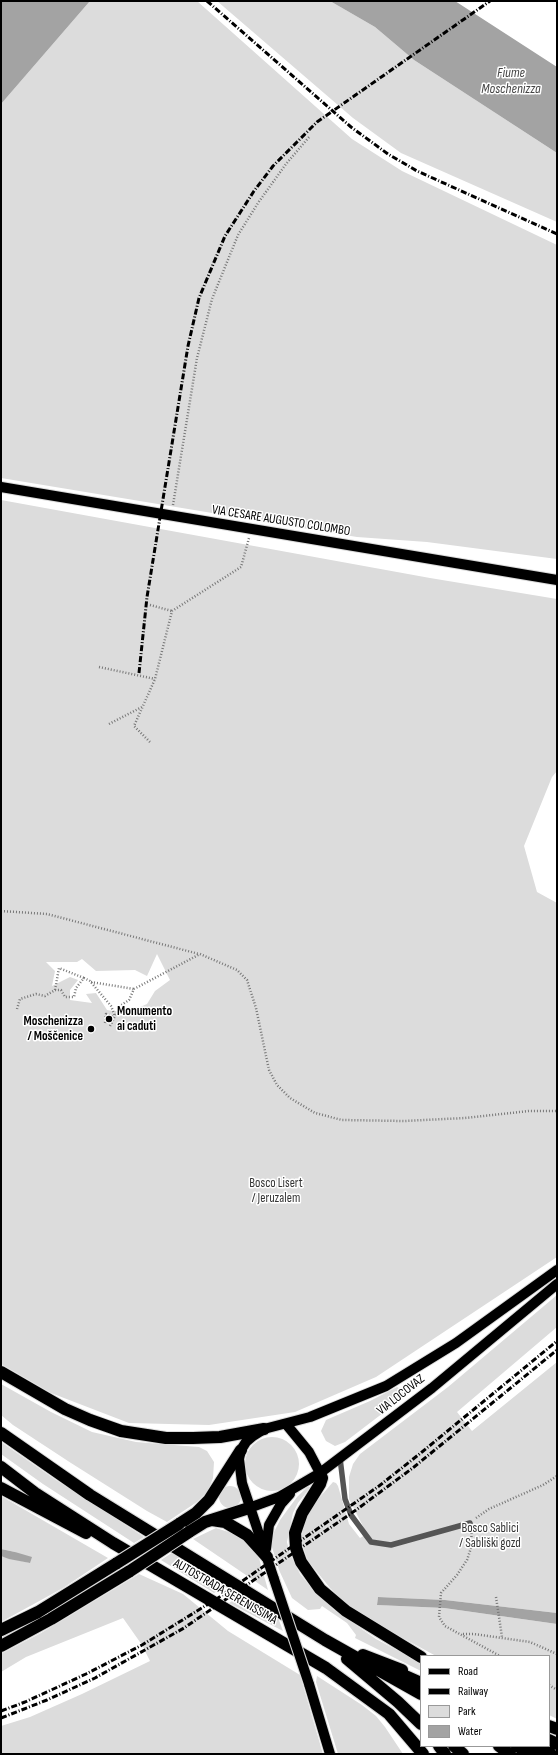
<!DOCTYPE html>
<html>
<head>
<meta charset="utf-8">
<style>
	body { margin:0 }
	#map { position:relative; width:558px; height:1755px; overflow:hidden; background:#fff; font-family:"Sofia Sans Condensed",sans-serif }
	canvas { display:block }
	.frame { position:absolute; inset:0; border:2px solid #000; pointer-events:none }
	.legend { position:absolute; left:420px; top:1655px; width:130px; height:92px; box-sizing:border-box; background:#fff; border:1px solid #999; margin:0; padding:5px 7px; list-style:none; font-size:12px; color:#000 }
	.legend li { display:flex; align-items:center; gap:8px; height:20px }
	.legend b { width:20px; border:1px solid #999 }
</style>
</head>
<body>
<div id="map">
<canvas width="558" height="1755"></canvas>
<div class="frame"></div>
<ul class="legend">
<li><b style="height:5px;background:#000"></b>Road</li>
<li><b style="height:5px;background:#000"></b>Railway</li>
<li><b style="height:11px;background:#dcdcdc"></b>Park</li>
<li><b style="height:11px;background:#a3a3a3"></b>Water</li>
</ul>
</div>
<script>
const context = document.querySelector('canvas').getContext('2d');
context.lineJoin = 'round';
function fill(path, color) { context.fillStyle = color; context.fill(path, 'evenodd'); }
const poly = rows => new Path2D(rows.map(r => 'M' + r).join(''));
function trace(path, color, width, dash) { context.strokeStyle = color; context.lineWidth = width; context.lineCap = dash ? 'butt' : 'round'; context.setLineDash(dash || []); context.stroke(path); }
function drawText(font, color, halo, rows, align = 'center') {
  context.font = font + ' "Sofia Sans Condensed",sans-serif'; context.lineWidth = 3; context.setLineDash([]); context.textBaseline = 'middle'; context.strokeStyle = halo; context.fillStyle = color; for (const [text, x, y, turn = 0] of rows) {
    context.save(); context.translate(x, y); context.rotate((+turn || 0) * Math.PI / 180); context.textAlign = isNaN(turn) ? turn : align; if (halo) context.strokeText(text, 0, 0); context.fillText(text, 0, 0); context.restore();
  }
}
fill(poly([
	[90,1,197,1,352,139,402,171,557,245,557,559,427,542,357,537,1,478,1,104],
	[217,1,330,1,375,27,414,60,557,153,557,222,401,153,353,118],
	[1,500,430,578,557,599,557,771,552,777,524,846,537,892,557,903,557,1257,376,1377,295,1412,209,1425,129,1423,51,1393,1,1364],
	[157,954,170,980,155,991,147,1004,126,1013,107,1010,96,993,86,994,92,1003,70,1000,70,990,78,980,70,977,52,986,55,971,46,962,77,962,82,959,96,971,135,970,147,976],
	[557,1295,557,1327,457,1412,472,1431,557,1362,557,1613,445,1600,378,1597,377,1605,444,1608,557,1624,557,1719,549,1715,549,1656,436,1656,355,1612,330,1588,308,1561,303,1547,302,1535,304,1524,313,1505,333,1482,336,1483,338,1486,349,1524,360,1538,367,1534,349,1499,349,1477,353,1464,360,1454,448,1387],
	[1,1384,51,1412,92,1432,136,1442,199,1447,207,1451,214,1462,213,1478,208,1491,197,1502,167,1522,147,1511,71,1463,13,1425,1,1415],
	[397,1387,404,1391,404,1397,345,1442,335,1446,326,1441,321,1431,326,1420,370,1401],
	'245 1464a27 27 0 1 1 54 0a27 27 0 1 1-54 0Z',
	[1,1442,56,1480,144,1537,134,1543,43,1484,1,1454],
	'219 1497a11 11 0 1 1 22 0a11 11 0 1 1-22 0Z',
	[307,1487,310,1487,309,1489,298,1503,293,1513,287,1542,290,1554,300,1574,314,1591,334,1610,376,1639,421,1663,421,1671,355,1638,356,1635,347,1623,322,1606,320,1609,308,1610,292,1598,279,1570,271,1544,274,1532,280,1520,297,1497],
	[1,1496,108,1558,63,1588,1,1622,1,1556,30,1563,15,1552,1,1549],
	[216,1528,238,1535,255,1549,259,1558,268,1590,193,1539],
	[173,1552,228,1584,214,1593,161,1560],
	[139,1574,183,1594,228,1631,300,1675,323,1754,1,1754,1,1726,30,1717,82,1694,150,1661,142,1645,123,1618,26,1657,1,1672,1,1654,41,1633],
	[243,1594,277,1615,283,1631,229,1603],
	[317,1676,362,1705,376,1716,385,1727,403,1754,338,1754,316,1682]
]), '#dcdcdc');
fill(poly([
	[1,1,90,1,1,104],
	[330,1,455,1,557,67,557,153,414,60,375,27],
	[1,1549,15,1552,32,1557,30,1563,9,1559,1,1556],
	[378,1597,445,1600,557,1613,557,1624,444,1608,377,1605]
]), '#a3a3a3');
const primary = poly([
	[1,487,557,580],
	[286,1424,309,1452,320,1473],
	[249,1508,279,1497,320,1473,432,1388,557,1284],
	[266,1549,269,1525,281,1504,290,1494],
	[274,1579,242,1483,239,1459,241,1450,246,1442,253,1436,264,1429,310,1417,386,1386,456,1343,557,1270],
	[309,1684,330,1754]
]);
const motorway = poly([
	[1,1372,65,1409,90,1420,121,1431,166,1438,193,1438,220,1437,264,1429],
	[1,1433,90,1495,325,1640,421,1694],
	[1,1467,35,1493,113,1543,326,1668,389,1714,423,1754],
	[320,1473,322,1478,320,1484,302,1513,295,1533,296,1548,301,1562,320,1589,346,1611,421,1657],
	[1,1488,86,1533],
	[212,1520,225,1522,247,1535,267,1557],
	[179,1524,196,1513,209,1500,241,1450],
	[189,1532,205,1522,249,1508],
	[1,1630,38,1612,117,1563],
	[1,1646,51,1619,130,1571],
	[363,1655,402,1670],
	[347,1659,398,1702,421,1724],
	[394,1671,421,1683],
	[549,1726,557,1729],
	[549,1740,557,1744],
	[439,1746,445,1754],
	[454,1746,463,1754],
	[499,1746,510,1754],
	[517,1746,530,1754],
	[535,1746,551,1754]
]);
trace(primary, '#dbdbdb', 12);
trace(motorway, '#dbdbdb', 14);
trace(poly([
	[173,505,197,358,212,299,238,235,258,203,286,164,310,136],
	[150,605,172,611],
	[99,667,155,679],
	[109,724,142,707],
	[150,742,134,726,155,679,172,611,241,567,249,538],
	[1,911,47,914,199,954],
	[91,982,134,989],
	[55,990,59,968,84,978],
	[17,1009,20,999,36,994,45,996,55,990,61,990,65,997,74,997,76,988,84,978,90,981,111,1006,115,1016],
	[105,1023,106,1014,114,1017],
	[110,1026,120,1006,129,1000,134,989,200,954,237,970,247,980,256,1008,269,1070,277,1085,290,1098,315,1113,342,1120,404,1121,465,1118,529,1111,557,1111],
	[476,1518,489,1509,543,1485,557,1476],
	[471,1530,472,1545,467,1560,457,1575,441,1593,439,1617,445,1626,500,1656],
	[496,1597,502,1637],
	[463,1634,474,1634,530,1642,557,1654],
	[549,1685,557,1690]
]), '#777', 2.5, [1, 2]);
trace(poly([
	[340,1458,345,1499,351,1515,371,1542,391,1545,470,1523]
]), '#555', 5.5);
trace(primary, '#000', 10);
trace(motorway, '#000', 12);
trace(poly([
	[207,1,351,127,388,154,417,171,557,234],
	[139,673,147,597,188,346,199,298,225,236,254,191,273,166,317,122,490,1],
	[1,1711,25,1702,86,1674,142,1645,218,1598,379,1486,422,1452,557,1341],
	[1,1718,47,1700,95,1678,184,1628,356,1510,414,1467,557,1350]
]), '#000', 3, [6, 2, 1, 2]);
const primaryBridge = poly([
	[274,1579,309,1684]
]);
const motorwayBridge = poly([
	[117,1563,179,1524],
	[130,1571,189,1532]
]);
trace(primaryBridge, '#dbdbdb', 12, []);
trace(motorwayBridge, '#dbdbdb', 14, []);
trace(primaryBridge, '#000', 10);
trace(motorwayBridge, '#000', 12);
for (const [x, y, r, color] of [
	[109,1019,4,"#000"],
	[91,1029,4,"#000"]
]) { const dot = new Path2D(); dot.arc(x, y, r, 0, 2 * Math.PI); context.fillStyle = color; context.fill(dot); trace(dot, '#fff', 1.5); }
drawText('13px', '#000', '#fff', [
	["VIA CESARE AUGUSTO COLOMBO",281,521,9],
	["VIA LOCOVAZ",401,1395,-38],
	["AUTOSTRADA SERENISSIMA",225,1592,30]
]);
drawText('bold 13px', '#000', '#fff', [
	["Monumento",117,1012],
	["ai caduti",117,1027],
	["Moschenizza",83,1022,"right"],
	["/ Moščenice",83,1037,"right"]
], 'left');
drawText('13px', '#333', '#fff', [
	["Bosco Lisert",276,1184],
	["/ Jeruzalem",276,1199],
	["Bosco Sablici",490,1529],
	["/ Sabliški gozd",490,1544]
]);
drawText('italic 14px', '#444', '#fff', [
	["Fiume",511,73],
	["Moschenizza",511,89]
]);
</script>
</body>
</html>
